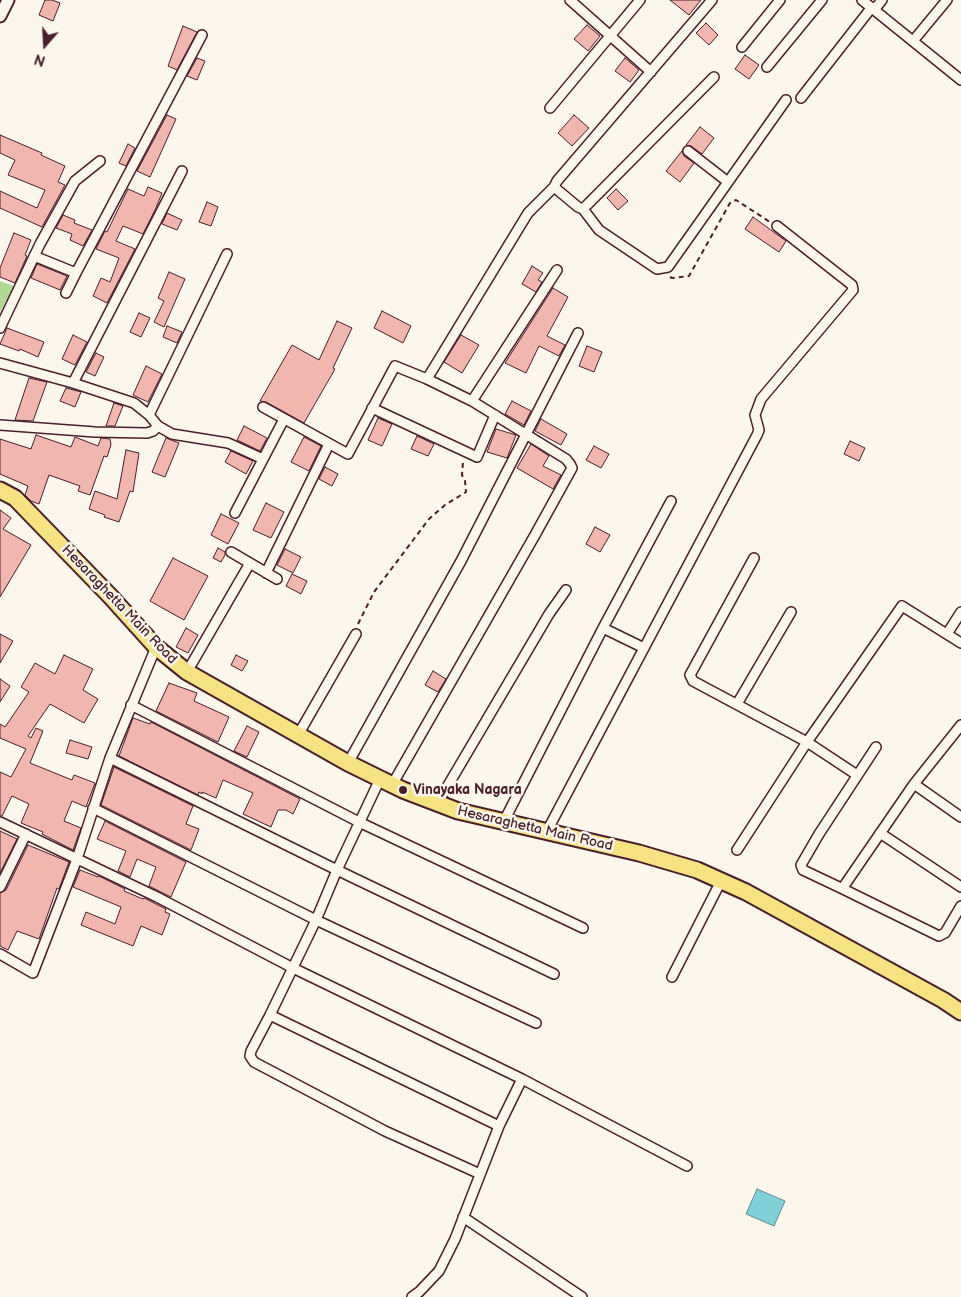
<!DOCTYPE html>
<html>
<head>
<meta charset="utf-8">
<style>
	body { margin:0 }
	#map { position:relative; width:961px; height:1297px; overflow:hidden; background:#fbf7ec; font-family:"Balsamiq Sans",sans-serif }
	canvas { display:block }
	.north { position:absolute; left:20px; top:20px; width:50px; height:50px; -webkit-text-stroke:4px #fbf7ec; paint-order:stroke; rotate:199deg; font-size:14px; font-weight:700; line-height:20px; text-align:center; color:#4a1f2b }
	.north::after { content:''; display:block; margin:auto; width:18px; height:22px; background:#4a1f2b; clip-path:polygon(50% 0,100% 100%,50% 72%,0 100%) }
</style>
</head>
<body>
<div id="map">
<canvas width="961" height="1297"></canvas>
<div class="north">N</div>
</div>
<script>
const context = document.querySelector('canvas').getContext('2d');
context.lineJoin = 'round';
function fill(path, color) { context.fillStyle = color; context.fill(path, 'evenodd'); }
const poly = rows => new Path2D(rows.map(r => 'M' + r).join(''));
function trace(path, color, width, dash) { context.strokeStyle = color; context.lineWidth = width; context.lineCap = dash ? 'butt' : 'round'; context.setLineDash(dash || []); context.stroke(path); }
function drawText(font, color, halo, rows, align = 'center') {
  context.font = font + ' "Balsamiq Sans",sans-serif'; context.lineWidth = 5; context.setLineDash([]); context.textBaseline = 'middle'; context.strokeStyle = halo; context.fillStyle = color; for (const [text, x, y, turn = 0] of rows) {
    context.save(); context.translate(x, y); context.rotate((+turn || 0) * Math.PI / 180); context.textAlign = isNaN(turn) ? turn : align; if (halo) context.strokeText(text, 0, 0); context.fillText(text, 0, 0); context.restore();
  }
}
fill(poly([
	[0,281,14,286,0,312]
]), '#b1d996');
const water = poly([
	[757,1189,785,1201,774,1226,746,1214,757,1189]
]);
fill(water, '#7fd0d7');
trace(water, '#6a8992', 1);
const building = poly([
	[45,0,52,0,60,3,53,21,39,15,45,0],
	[670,0,701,0,689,15,670,0],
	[706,23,718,35,709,45,696,33,706,23],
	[587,25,600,36,588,51,574,39,587,25],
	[183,26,197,32,177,70,168,66,183,26],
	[745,55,759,65,749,79,735,69,745,55],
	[197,58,205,61,197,80,187,76,197,58],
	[625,58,639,70,630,82,615,71,625,58],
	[167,115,176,119,150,177,137,171,167,115],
	[574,115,589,128,572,146,558,133,574,115],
	[700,127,714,138,702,154,691,146,686,145,700,127],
	[0,135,42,153,41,155,65,166,58,182,65,185,42,227,0,208,0,191,37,208,45,190,8,175,15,160,0,153,0,135],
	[128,144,135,148,126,166,119,163,128,144],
	[682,151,684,156,694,163,680,182,666,171,682,151],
	[148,187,162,193,156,208,143,234,123,226,116,241,135,249,107,303,93,296,101,278,110,282,119,258,96,249,105,231,107,232,128,189,144,196,148,187],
	[616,189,628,201,618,210,607,198,616,189],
	[207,202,218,207,211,226,199,222,207,202],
	[167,213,182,220,177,230,162,224,167,213],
	[63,215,75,220,74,223,92,230,83,246,70,240,72,234,56,228,63,215],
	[753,217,786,241,779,252,745,229,753,217],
	[14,233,31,240,25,255,27,256,15,283,0,277,0,268,14,233],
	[37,264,67,276,60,290,31,278,37,264],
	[532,266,543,273,538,280,542,282,536,292,522,284,532,266],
	[169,272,185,279,164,327,154,322,164,301,158,298,169,272],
	[553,288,568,297,547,336,565,345,559,356,539,346,526,373,505,363,553,288],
	[382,311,411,326,403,343,374,328,382,311],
	[139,313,150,318,141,337,130,332,139,313],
	[337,321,352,328,333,368,335,369,304,423,266,402,260,401,292,345,319,360,337,321],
	[167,326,182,332,177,343,163,337,167,326],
	[7,328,44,342,38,357,20,349,19,351,0,344,7,328],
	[73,335,87,342,75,365,62,359,73,335],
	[461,335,479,345,462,373,444,362,461,335],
	[587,346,602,352,594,372,579,366,587,346],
	[96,353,104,357,95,376,86,372,96,353],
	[146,366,162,374,148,402,133,395,146,366],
	[29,378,47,382,33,421,15,420,29,378],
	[66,388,81,392,75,407,60,401,66,388],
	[512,401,531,411,524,425,505,414,512,401],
	[114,403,123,406,115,426,106,426,114,403],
	[378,418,392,424,382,446,368,440,378,418],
	[541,419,567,434,561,445,535,431,541,419],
	[244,426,267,438,260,451,237,440,244,426],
	[496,429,516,435,507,458,487,452,496,429],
	[36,435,71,447,75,437,98,446,101,438,110,439,111,445,107,457,104,456,90,495,78,491,80,486,49,475,39,504,31,501,25,495,28,486,0,474,0,439,31,449,36,435],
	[417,436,434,444,428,456,411,449,417,436],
	[304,437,321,446,309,471,291,462,304,437],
	[166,438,179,443,165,477,152,472,166,438],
	[850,441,865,448,859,461,844,454,850,441],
	[531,444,549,456,543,466,561,475,553,489,517,468,531,444],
	[594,446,609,454,601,468,586,460,594,446],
	[126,450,139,453,133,492,130,491,119,522,104,517,105,515,89,509,95,491,117,499,126,450],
	[231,451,253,461,246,474,225,462,231,451],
	[325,467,338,474,332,486,319,479,325,467],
	[266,503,284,512,271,538,253,530,266,503],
	[0,510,11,518,3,529,31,545,0,597,0,510],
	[221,514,239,523,228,544,211,535,221,514],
	[595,527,610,535,600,552,586,544,595,527],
	[218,548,225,552,225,555,221,562,213,558,218,548],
	[285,549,301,557,293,573,277,565,285,549],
	[173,558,208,576,184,620,150,601,173,558],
	[292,574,307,581,301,594,286,586,292,574],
	[186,628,198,635,188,653,176,647,186,628],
	[0,634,13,641,0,663,0,634],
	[64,655,93,669,83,690,98,699,84,723,50,704,28,736,31,738,36,728,43,731,30,763,72,780,74,775,95,783,86,807,72,801,64,821,81,828,73,850,42,834,43,832,21,823,29,804,12,796,2,816,0,816,0,772,11,777,26,749,0,738,0,724,5,727,29,692,21,687,35,663,55,674,64,655],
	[236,655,248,661,242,671,231,665,236,655],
	[433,671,446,679,438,692,425,685,433,671],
	[0,679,10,686,0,702,0,679],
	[169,683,197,693,194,701,229,717,218,742,156,711,169,683],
	[133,718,150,724,151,722,300,799,293,814,286,810,278,810,271,827,243,814,253,793,223,780,216,798,202,792,202,794,199,792,198,795,119,756,133,718],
	[247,726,259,732,247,757,234,751,247,726],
	[70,740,92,747,88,759,66,753,70,740],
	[114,767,193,806,186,824,199,829,191,850,101,805,114,767],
	[105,821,186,862,171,897,149,886,156,867,137,859,130,877,118,871,126,851,97,839,105,821],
	[0,831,17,839,0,873,0,831],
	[28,845,69,862,59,889,57,888,39,939,17,931,8,950,0,946,0,893,6,890,28,845],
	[80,870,98,877,99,876,125,889,124,891,143,899,144,898,166,909,165,912,170,914,162,935,141,926,133,946,81,925,86,912,115,924,121,907,73,887,80,870]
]);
fill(building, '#f1b6ae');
trace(building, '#4a1f2b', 1);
const minor = poly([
	[570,0,651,72],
	[862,0,961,80],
	[874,10,882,0],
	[913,41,947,0],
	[742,47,780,0],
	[767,67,822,0],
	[801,98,872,7],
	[550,108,640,0],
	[688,151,728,182],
	[554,187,557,181,712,0],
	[583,209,599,230,657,269,668,267,786,100],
	[34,256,76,273,202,35],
	[66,293,76,273],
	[0,328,40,244,75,181,100,161],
	[0,363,73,383,134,403,149,415,158,426,172,434,228,443,263,459],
	[427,379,528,213,554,187,578,207,583,209,714,77],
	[73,383,182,171],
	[472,401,557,270],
	[263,407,348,454,395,366,427,379,472,401,566,459,570,464,572,468,535,535,392,785],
	[372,408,477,457,495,415],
	[149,415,227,254],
	[0,425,95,432,147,433,153,431,158,426],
	[235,513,284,419],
	[231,552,277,579],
	[754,558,690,675,693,681,807,742,857,775],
	[266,573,329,444],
	[603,628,644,648],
	[947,634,961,612],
	[187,672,250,563],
	[737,704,791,612],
	[131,705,359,822,583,928],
	[961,725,914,784,844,886,843,889,939,936,945,933,961,906],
	[298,735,356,634],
	[110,758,337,870,554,974],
	[348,763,461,561,578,333],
	[380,779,337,870,316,920,270,1015,251,1051,250,1056,254,1062,385,1131,480,1174],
	[914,784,961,817],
	[437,804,549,614,566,590],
	[93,808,316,920,536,1023],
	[504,821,603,628,671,501],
	[0,822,157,897,293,968,522,1079,499,1126,455,1239,439,1271,419,1292,412,1297],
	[547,831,757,435,759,430,755,415,761,399,853,290,852,285,777,226],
	[880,833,961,887],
	[737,850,807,742,902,606,961,643],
	[0,887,26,834],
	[843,889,803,870,801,865,819,834,876,747],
	[0,954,33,973,77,859,110,758,156,647],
	[672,977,721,881],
	[270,1015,499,1126],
	[522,1079,687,1166],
	[463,1217,582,1297]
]);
const tertiary = poly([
	[0,16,8,0]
]);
const primary = poly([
	[0,490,15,498,111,597,156,647,187,672,348,763,403,790,458,811,639,853,697,870,746,892,943,1000,961,1012]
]);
trace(minor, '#4a1f2b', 12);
trace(tertiary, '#4a1f2b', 15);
trace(primary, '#4a1f2b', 19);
trace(poly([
	[670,277,672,278,689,276,730,203,736,200,770,222],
	[358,624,374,592,429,519,445,505,466,492,465,481,462,475,463,462]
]), '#4a1f2b', 2, [5, 4]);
trace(minor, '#fbf7ec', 9);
trace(tertiary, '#fbf7ec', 11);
trace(primary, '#f5e382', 15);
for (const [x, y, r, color] of [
	[403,790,5,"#4a1f2b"]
]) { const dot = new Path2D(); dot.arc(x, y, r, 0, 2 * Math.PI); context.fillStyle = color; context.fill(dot); trace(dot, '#fbf7ec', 2); }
drawText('14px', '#4a1f2b', '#fbf7ec', [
	["Hesaraghetta Main Road",119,605,46],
	["Hesaraghetta Main Road",535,829,13]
]);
drawText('bold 14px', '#4a1f2b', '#fbf7ec', [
	["Vinayaka Nagara",413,790]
], 'left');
</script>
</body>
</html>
